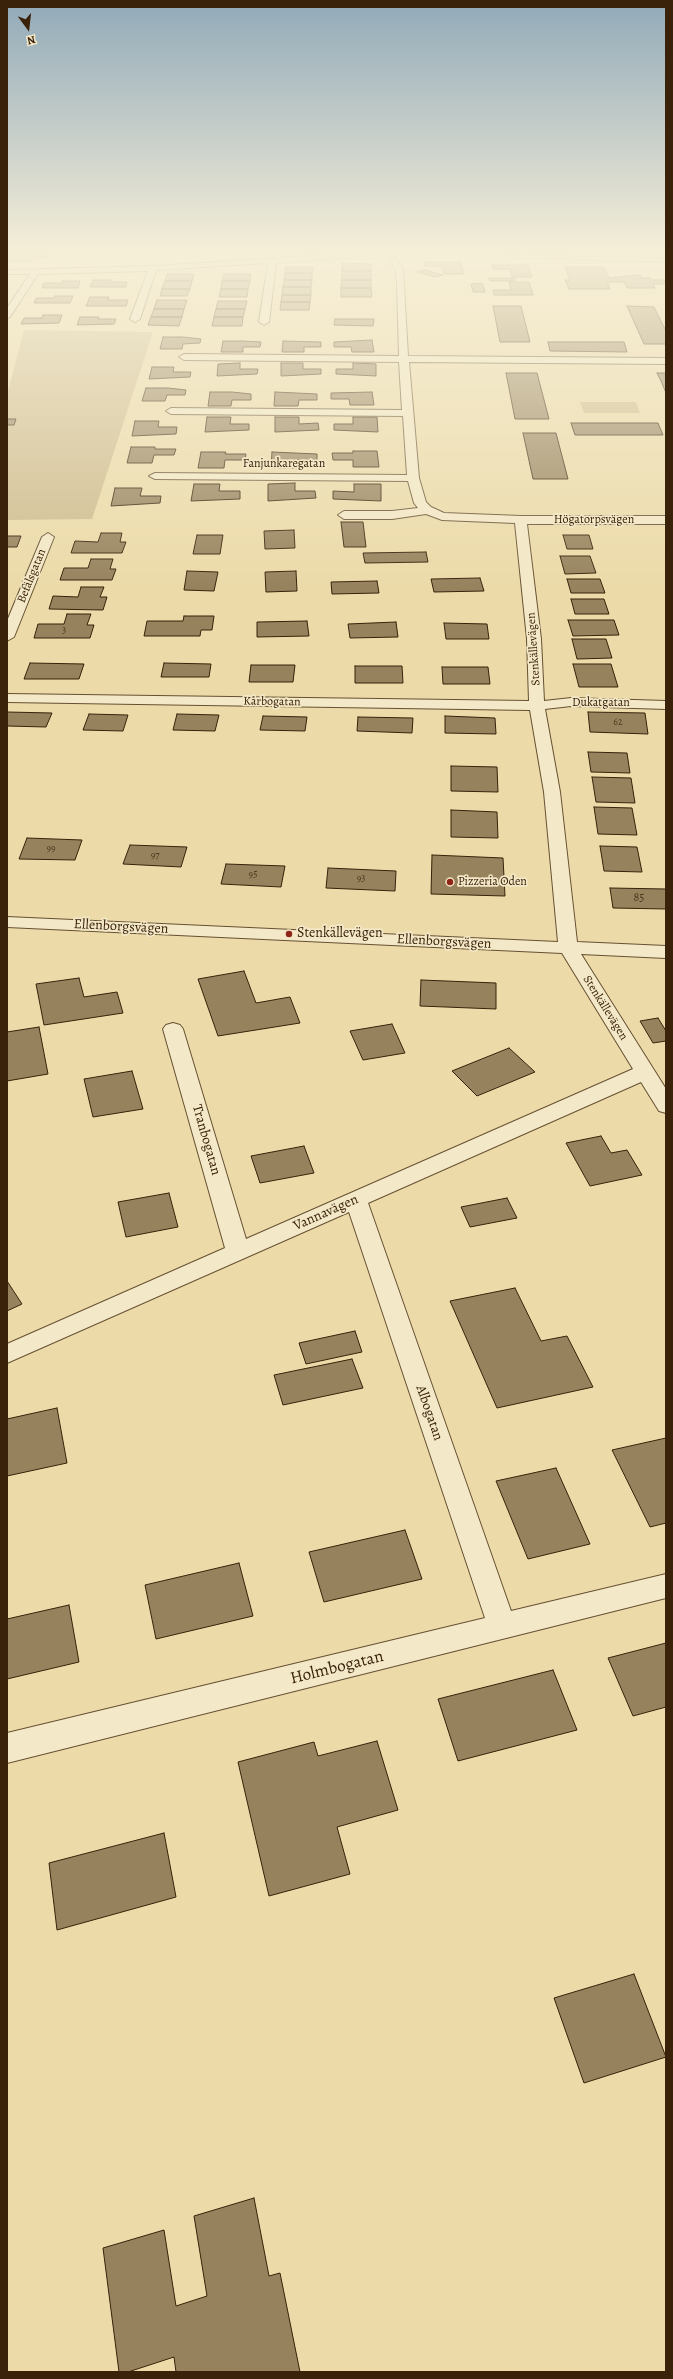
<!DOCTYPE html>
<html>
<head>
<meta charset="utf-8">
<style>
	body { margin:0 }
	#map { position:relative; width:673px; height:2379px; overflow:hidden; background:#ecdba9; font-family:Alegreya,serif }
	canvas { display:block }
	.frame { position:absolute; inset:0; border:8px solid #39210a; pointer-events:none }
	.north { position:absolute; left:8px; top:8px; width:40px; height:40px; -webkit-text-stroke:3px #f3e8c7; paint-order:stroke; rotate:165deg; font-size:11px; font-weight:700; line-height:16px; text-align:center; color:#39210a }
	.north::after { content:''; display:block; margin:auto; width:14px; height:18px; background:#39210a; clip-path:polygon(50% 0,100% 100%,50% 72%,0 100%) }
</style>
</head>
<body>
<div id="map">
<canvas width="673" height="2379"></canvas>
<div class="frame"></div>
<div class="north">N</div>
</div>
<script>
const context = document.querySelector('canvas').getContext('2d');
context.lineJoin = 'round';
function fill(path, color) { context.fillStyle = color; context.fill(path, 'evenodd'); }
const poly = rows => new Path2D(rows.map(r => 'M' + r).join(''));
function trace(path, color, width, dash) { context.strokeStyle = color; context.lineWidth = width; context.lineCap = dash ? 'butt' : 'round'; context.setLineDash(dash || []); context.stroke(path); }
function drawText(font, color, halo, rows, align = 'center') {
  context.font = font + ' Alegreya,serif'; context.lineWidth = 3.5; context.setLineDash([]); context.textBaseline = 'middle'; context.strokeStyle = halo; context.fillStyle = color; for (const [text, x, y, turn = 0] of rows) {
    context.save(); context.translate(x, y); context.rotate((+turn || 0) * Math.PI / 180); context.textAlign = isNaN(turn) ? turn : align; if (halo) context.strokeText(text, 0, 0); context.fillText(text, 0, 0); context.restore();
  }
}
fill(poly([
	[24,330,153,332,92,519,7,520,7,395],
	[580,402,636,402,640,413,584,413]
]), '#cebb8e');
const building = poly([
	[7,255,51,255,49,257,33,258,32,261,7,261,7,255],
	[424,262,461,262,464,274,444,274,443,266,425,266,424,262],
	[342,263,371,264,371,271,342,271,342,263],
	[492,265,528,265,532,277,512,277,510,269,493,269,492,265],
	[286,267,313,267,312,273,285,273,286,267],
	[565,267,604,267,609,278,640,275,641,278,650,278,651,280,666,280,666,284,653,284,655,288,627,288,624,282,607,282,610,289,569,289,565,280,570,280,565,267],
	[425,270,443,275,435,277,417,272,425,270],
	[342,271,371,271,371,280,342,280,342,271],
	[285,273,312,273,312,280,284,280,285,273],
	[167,274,194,274,192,281,165,281,167,274],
	[224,274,251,274,250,281,222,281,224,274],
	[489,278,515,278,515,281,490,281,489,278],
	[93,280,111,280,110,282,127,282,126,287,90,287,93,280],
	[284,280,312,280,311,287,283,287,284,280],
	[342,280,371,280,371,288,341,288,342,280],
	[62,281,80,281,78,288,42,288,44,283,62,283,62,281],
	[165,281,192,281,190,289,162,289,165,281],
	[222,281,250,281,248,289,221,289,222,281],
	[509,282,529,282,533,295,494,295,493,290,511,290,509,282],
	[482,283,485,292,473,292,471,284,482,283],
	[283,287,311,287,311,295,282,295,283,287],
	[341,288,371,288,372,297,341,297,341,288],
	[162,289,190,289,187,296,160,296,162,289],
	[221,289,248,289,247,297,219,297,221,289],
	[282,295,311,295,310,302,281,302,282,295],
	[55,296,73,296,70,303,34,303,36,298,54,298,55,296],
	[90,297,109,297,108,300,128,300,126,306,86,306,90,297],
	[157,300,187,300,184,309,154,309,157,300],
	[218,301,247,301,245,309,216,309,218,301],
	[281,302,310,302,309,310,280,310,281,302],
	[493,306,521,306,530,342,500,342,493,306],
	[627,306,654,307,666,331,666,344,644,344,627,306],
	[154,309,184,309,182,317,151,317,154,309],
	[216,309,245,309,243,317,214,317,216,309],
	[43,315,62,315,59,323,21,324,24,318,42,318,43,315],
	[80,317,99,317,98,319,116,319,114,324,77,325,80,317],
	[151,317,182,317,179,326,148,325,151,317],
	[214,317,243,317,242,326,212,326,214,317],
	[335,319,374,319,373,326,334,325,335,319],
	[163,337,183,337,201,339,200,343,183,344,182,349,160,349,163,337],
	[372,340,374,352,352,352,351,347,334,347,334,342,372,340],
	[223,341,243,341,261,342,260,347,243,347,243,352,221,352,223,341],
	[283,341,321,342,321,347,304,347,304,352,282,352,283,341],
	[548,342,624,342,627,352,550,351,548,342],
	[240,363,240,369,258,369,257,374,217,376,218,364,240,363],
	[281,363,303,363,303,369,321,369,321,374,281,376,281,363],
	[353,363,376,364,376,376,336,374,336,369,353,369,353,363],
	[152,367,174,367,173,372,191,372,190,377,149,379,152,367],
	[506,373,537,373,549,419,515,419,506,373],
	[657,373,666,373,666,393,661,381,657,373],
	[146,388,168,388,186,390,185,395,167,395,165,401,142,401,146,388],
	[210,392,232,392,251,394,251,400,232,400,231,406,208,406,210,392],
	[275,392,317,394,317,400,299,400,298,406,274,406,275,392],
	[372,392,374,405,350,405,349,399,331,399,331,393,372,392],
	[207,417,231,417,230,424,249,424,249,430,205,432,207,417],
	[275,417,299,417,299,424,318,423,319,430,275,432,275,417],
	[353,417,377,417,378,432,334,430,334,424,353,424,353,417],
	[7,419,16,419,14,425,7,425,7,419],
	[135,421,159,421,158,427,177,427,176,434,132,436,135,421],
	[571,423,658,423,663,435,575,435,571,423],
	[523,433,556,433,568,479,533,479,523,433],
	[131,447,155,447,155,449,176,449,174,455,154,455,152,463,127,463,131,447],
	[353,451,377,451,379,467,353,467,353,460,333,460,332,453,353,453,353,451],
	[201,452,226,452,225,454,246,454,245,460,225,460,224,468,198,468,201,452],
	[272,452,317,454,317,460,297,460,297,468,271,468,272,452],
	[295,483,295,491,315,491,316,498,268,501,268,484,295,483],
	[194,484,220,484,219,491,240,491,240,499,191,501,194,484],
	[354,484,381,484,381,501,333,499,333,491,354,492,354,484],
	[115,488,142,488,140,496,161,496,160,503,111,506,115,488],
	[341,522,363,522,366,547,344,547,341,522],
	[294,530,295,548,265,549,264,531,294,530],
	[101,533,122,533,120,542,126,542,122,553,71,553,75,541,98,542,101,533],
	[197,535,223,535,220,554,193,554,197,535],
	[563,535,589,535,593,549,567,549,563,535],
	[7,536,21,536,17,547,7,547,7,536],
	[426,552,428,562,365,563,363,553,426,552],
	[560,556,590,556,596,573,565,574,560,556],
	[91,559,113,559,110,569,116,569,112,580,60,580,64,568,88,568,91,559],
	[187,571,218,572,214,591,184,590,187,571],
	[296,571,297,591,266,592,265,572,296,571],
	[480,578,484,591,434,592,431,579,480,578],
	[567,579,600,579,605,593,571,593,567,579],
	[377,581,379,593,332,594,331,582,377,581],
	[81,587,104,587,100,597,107,597,103,610,49,609,53,596,78,597,81,587],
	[571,599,604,599,609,614,575,614,571,599],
	[67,614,91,614,87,625,94,625,90,638,34,638,38,624,64,624,67,614],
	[184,616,214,616,212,630,201,630,200,636,144,636,147,621,183,621,184,616],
	[568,620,614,620,619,635,573,636,568,620],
	[307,621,309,636,257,637,257,622,307,621],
	[396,622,398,637,350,638,348,624,396,622],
	[444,623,487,624,489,639,446,639,444,623],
	[572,639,606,639,612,658,577,659,572,639],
	[30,663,84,664,79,679,24,679,30,663],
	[164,663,211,664,209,677,161,677,164,663],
	[573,664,611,664,618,687,579,687,573,664],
	[251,665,295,665,293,682,249,682,251,665],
	[355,666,402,666,403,683,355,683,355,666],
	[442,667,488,667,490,684,443,684,442,667],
	[7,712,52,713,46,727,7,726,7,712],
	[588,712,645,713,648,734,590,732,588,712],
	[89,714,128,715,123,731,83,730,89,714],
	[177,714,219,715,215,731,173,730,177,714],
	[263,716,307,717,305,731,260,730,263,716],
	[445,716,495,718,496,734,445,733,445,716],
	[358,717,413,718,412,733,357,731,358,717],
	[588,752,627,753,630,773,591,772,588,752],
	[451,766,497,767,498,792,451,791,451,766],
	[592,777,631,778,635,803,596,802,592,777],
	[594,807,632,808,637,835,598,834,594,807],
	[451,810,497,812,498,838,451,837,451,810],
	[27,838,82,840,75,860,19,859,27,838],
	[130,845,187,847,181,867,123,864,130,845],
	[600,846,637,847,642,872,604,871,600,846],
	[432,855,503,858,505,896,431,894,432,855],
	[226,864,285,866,281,887,221,884,226,864],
	[328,868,396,871,395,891,326,888,328,868],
	[610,888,666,889,666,909,613,908,610,888],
	[244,971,256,1003,290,997,300,1023,218,1036,198,979,244,971],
	[79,978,84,997,117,992,123,1013,44,1025,36,984,79,978],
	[421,980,496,983,496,1009,420,1006,421,980],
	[658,1018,666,1031,666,1041,653,1043,640,1021,658,1018],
	[392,1024,405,1053,363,1060,350,1031,392,1024],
	[39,1027,48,1074,7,1081,7,1032,39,1027],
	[509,1048,535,1072,477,1096,452,1071,509,1048],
	[132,1071,143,1109,93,1117,84,1079,132,1071],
	[601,1136,611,1153,627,1150,642,1175,590,1186,566,1143,601,1136],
	[304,1146,314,1173,260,1183,251,1156,304,1146],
	[169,1193,178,1227,126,1237,118,1202,169,1193],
	[507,1198,517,1218,470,1227,461,1207,507,1198],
	[7,1281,22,1304,7,1311,7,1281],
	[515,1288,541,1341,567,1336,593,1387,497,1408,450,1301,515,1288],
	[355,1331,362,1352,306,1364,299,1343,355,1331],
	[352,1359,363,1388,283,1405,274,1375,352,1359],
	[57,1408,67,1463,7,1476,7,1419,57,1408],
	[666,1438,666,1523,650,1527,612,1450,666,1438],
	[556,1468,590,1544,528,1559,496,1481,556,1468],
	[405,1530,422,1579,324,1602,309,1552,405,1530],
	[239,1563,253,1616,156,1639,145,1585,239,1563],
	[69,1605,79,1662,7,1679,7,1619,69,1605],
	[666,1643,666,1707,633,1716,608,1658,666,1643],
	[553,1670,577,1730,458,1761,438,1699,553,1670],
	[377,1741,398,1810,337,1827,350,1874,269,1896,238,1762,314,1742,318,1756,377,1741],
	[164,1833,176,1897,57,1930,49,1863,164,1833],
	[634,1974,666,2057,584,2083,554,1998,634,1974],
	[254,2198,269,2276,280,2273,300,2372,176,2372,174,2357,128,2372,119,2372,103,2248,164,2230,176,2306,207,2296,194,2216,254,2198]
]);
fill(building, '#96825d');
trace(building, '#39210a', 1);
const minor = poly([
	[328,255,364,255,360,257,276,263,269,322,264,325,259,322,268,263,156,270,140,319,135,322,130,319,148,271,38,274,10,317,7,318,7,308,30,274,7,274,7,270,153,266,328,255],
	[386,255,394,255,403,269,408,356,666,358,666,364,409,362,419,478,426,502,431,507,444,513,521,516,666,516,666,524,527,524,541,639,544,701,571,698,666,701,666,709,571,706,545,709,560,792,577,942,666,946,666,958,581,954,666,1089,666,1113,659,1111,641,1082,368,1203,511,1611,666,1574,666,1598,7,1763,7,1733,485,1618,349,1212,7,1363,7,1344,225,1248,163,1029,166,1025,173,1023,180,1025,183,1029,246,1239,633,1069,562,953,7,927,7,917,558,942,544,792,530,710,7,702,7,694,529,701,527,639,515,523,442,520,426,514,392,519,344,519,338,515,344,511,392,511,418,508,414,503,408,481,155,479,149,476,155,473,407,475,403,416,171,414,166,411,171,408,402,410,399,362,184,360,179,357,184,354,399,356,397,283,395,269,386,255],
	[493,255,666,258,666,262,497,257,493,255],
	[48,533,54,537,14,637,7,641,7,621,42,537,48,533]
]);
trace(minor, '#665032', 2);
fill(minor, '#f3e8c7');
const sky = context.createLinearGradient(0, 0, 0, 588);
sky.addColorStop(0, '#91aab9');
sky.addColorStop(0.43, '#f6efd8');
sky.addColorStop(1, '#f6efd800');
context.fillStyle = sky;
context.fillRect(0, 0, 673, 588);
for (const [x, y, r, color] of [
	[450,882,4,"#8f2418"],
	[289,934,4,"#8f2418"]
]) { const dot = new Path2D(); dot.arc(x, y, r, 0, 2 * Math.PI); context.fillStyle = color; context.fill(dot); trace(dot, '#f3e8c7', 1.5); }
drawText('10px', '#50391f', null, [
	["3",64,631],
	["62",618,723],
	["99",51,849],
	["97",155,856],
	["95",253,875],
	["93",361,879]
]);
drawText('12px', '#39210a', '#f3e8c7', [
	["Fanjunkaregatan",284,464],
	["Högatorpsvägen",594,520],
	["Befälsgatan",32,576,-68],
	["Stenkällevägen",534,649,-94],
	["Kårbogatan",272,702,1],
	["Dukatgatan",601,703],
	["Stenkällevägen",605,1008,58]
]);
drawText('12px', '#39210a', '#f3e8c7', [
	["Pizzeria Oden",458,882]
], 'left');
drawText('12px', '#50391f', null, [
	["85",639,898]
]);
drawText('14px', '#39210a', '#f3e8c7', [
	["Ellenborgsvägen",121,927,3],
	["Ellenborgsvägen",444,942,3],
	["Tranbogatan",206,1140,74],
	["Vannavägen",326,1213,-24],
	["Albogatan",429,1413,71]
]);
drawText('14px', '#39210a', '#f3e8c7', [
	["Stenkällevägen",297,934]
], 'left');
drawText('17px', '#39210a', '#f3e8c7', [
	["Holmbogatan",337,1668,-14]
]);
</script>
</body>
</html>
